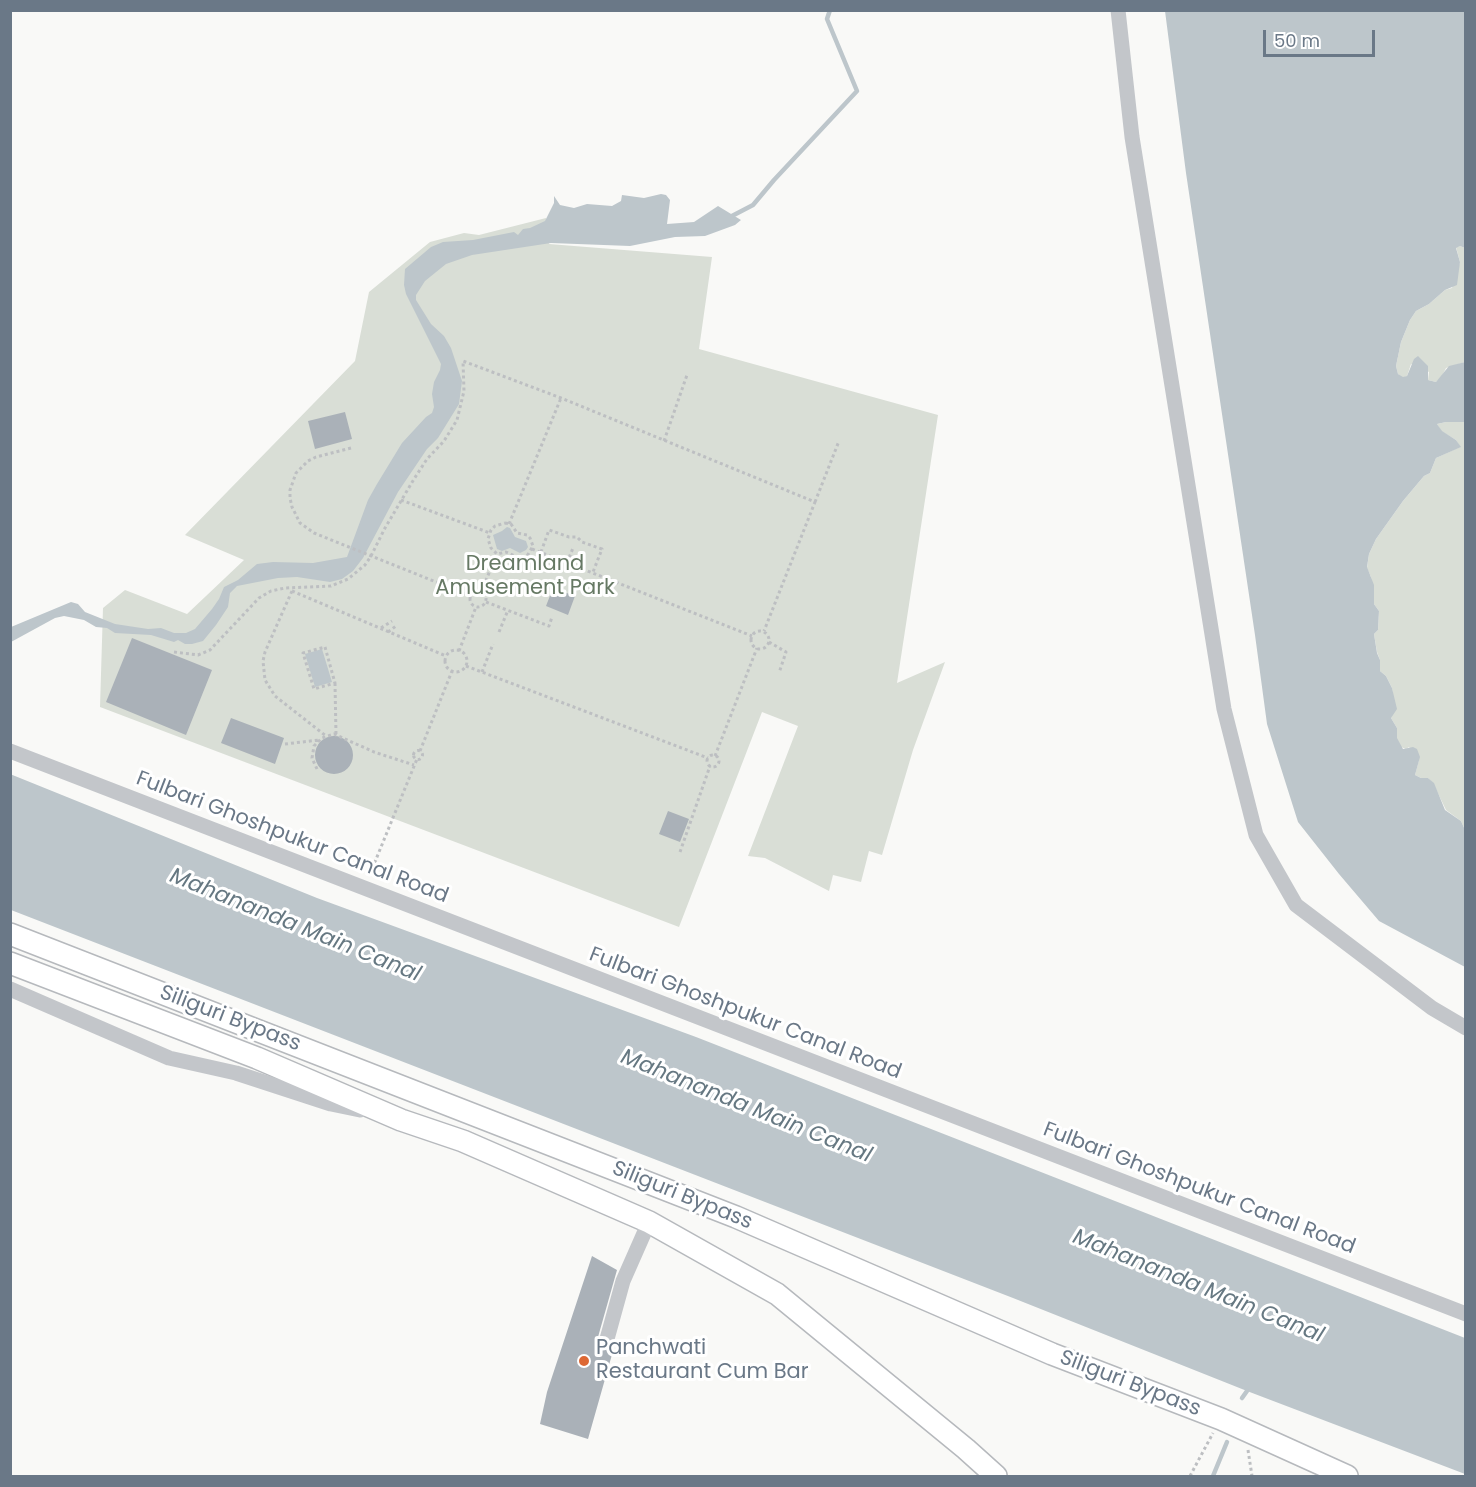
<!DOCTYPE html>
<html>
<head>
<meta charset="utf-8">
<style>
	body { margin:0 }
	#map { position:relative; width:1476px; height:1487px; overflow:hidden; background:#f9f9f7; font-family:Poppins,sans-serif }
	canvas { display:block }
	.frame { position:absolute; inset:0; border:12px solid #6a7887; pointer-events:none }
	.scale { position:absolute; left:1263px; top:30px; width:112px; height:27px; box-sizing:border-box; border:3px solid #6a7887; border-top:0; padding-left:8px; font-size:18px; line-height:21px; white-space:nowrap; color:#6a7887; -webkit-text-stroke:4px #fff; paint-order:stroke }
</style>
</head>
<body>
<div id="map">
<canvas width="1476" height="1487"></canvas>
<div class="frame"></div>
<div class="scale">50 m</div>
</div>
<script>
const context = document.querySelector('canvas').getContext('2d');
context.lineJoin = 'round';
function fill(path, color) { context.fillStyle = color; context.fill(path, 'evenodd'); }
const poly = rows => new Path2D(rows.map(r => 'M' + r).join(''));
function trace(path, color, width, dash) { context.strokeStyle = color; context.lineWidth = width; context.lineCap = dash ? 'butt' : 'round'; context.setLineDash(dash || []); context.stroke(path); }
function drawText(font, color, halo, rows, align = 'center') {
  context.font = font + ' Poppins,sans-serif'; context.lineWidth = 6; context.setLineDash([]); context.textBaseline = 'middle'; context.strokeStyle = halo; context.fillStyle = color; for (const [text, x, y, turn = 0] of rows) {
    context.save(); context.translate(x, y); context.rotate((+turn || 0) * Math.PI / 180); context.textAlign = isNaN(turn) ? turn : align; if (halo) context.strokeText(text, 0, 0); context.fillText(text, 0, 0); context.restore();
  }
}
fill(poly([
	[546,218,549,244,712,257,699,349,938,415,897,683,945,662,913,750,882,855,869,851,861,882,833,875,829,891,765,858,748,856,798,726,762,712,679,927,100,707,103,608,125,590,187,614,244,560,185,535,355,361,369,292,430,242,464,233,479,235],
	[1460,246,1465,248,1465,362,1446,368,1441,378,1436,382,1428,380,1429,372,1411,364,1407,376,1403,378,1398,374,1396,366,1401,342,1410,320,1416,311,1429,304,1445,290,1452,288,1460,262,1456,247],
	[1446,422,1465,422,1465,830,1461,821,1446,810,1433,783,1428,778,1421,778,1415,775,1419,760,1409,747,1406,749,1401,747,1396,738,1397,728,1391,718,1394,703,1392,688,1386,676,1380,671,1380,660,1377,652,1374,634,1378,630,1379,611,1374,604,1371,577,1367,568,1369,554,1376,539,1403,501,1424,476,1430,473,1436,458,1460,447,1456,440,1441,431,1437,424]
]), '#d9ded6');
fill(poly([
	[1165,11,1465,11,1465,248,1460,246,1456,248,1460,262,1457,285,1445,290,1429,304,1416,311,1410,320,1401,342,1396,366,1398,374,1403,377,1407,376,1414,359,1418,356,1428,366,1428,380,1436,382,1449,366,1465,362,1465,422,1446,422,1437,424,1442,431,1456,440,1461,447,1436,458,1430,473,1424,476,1403,501,1376,539,1369,554,1367,567,1374,585,1374,604,1379,611,1378,630,1374,634,1377,653,1380,660,1380,671,1386,676,1392,688,1397,709,1391,718,1397,728,1397,738,1403,749,1413,747,1417,749,1420,757,1415,775,1421,778,1428,778,1434,783,1445,810,1461,821,1465,830,1465,967,1379,921,1339,874,1298,822,1267,724,1255,635,1186,173],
	[661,194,666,195,670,200,667,224,694,222,718,206,741,220,735,225,705,236,675,237,630,246,551,243,472,255,446,264,425,281,416,295,416,300,431,324,444,336,451,348,462,381,459,404,438,438,427,449,398,492,363,558,353,571,342,579,330,582,297,577,278,578,237,586,230,593,228,607,216,625,203,641,192,644,185,644,178,640,174,642,151,635,115,633,107,628,96,627,84,620,64,616,55,618,11,642,11,627,71,602,78,604,85,612,115,624,148,629,161,628,174,633,186,633,195,629,212,609,219,599,224,587,238,580,257,564,273,562,313,563,347,557,368,500,377,484,402,443,426,417,432,413,434,407,432,394,434,382,440,370,441,364,406,294,404,285,405,269,431,247,443,242,473,240,514,232,518,235,523,229,530,228,545,221,554,203,554,196,560,205,574,208,587,204,612,206,621,201,622,195,644,198],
	[507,527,510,528,515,537,526,541,528,547,526,550,520,553,510,548,502,551,497,549,493,535,502,531],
	[322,649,332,682,315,687,305,654],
	[10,774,317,898,696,1037,1465,1338,1465,1474,1247,1391,1013,1298,11,910]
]), '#bdc6cb');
trace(poly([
	[730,217,753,205,774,180,857,91,827,19,830,10],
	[1242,1398,1247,1391],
	[1213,1476,1227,1442]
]), '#bdc6cb', 4.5);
fill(poly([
	[345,412,352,439,315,449,308,421],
	[553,588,575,596,568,615,546,606],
	[132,638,212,670,186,735,106,702],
	[231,718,284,738,275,764,221,743],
	'315 755a19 19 0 1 1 38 0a19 19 0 1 1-38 0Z',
	[668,811,689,819,680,842,659,834],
	[592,1256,617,1270,598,1337,598,1342,604,1348,610,1348,615,1344,588,1439,540,1424,547,1392]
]), '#aab1b8');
const highway = poly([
	[10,934,736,1217,1052,1354,1221,1419,1347,1476],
	[10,963,257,1058,401,1120,463,1141,649,1222,777,1294,966,1449,996,1476]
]);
trace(highway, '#b6b9bd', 24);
trace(poly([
	[664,441,687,375],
	[351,448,316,457,308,461,296,473,290,490,290,498,292,507,300,523,314,533,471,596],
	[401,500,490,533],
	[815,502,839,441],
	[505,523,511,524,517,533,527,535,530,538,533,546,527,556,519,558,506,552,497,554,491,548,488,539,491,530,495,526,505,523],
	[509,524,561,398],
	[532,549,752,636],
	[541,552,549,530,569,537,577,537,582,542,602,549,593,572],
	[567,563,573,548],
	[292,591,265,652,263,661,265,680,275,696,326,736],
	[292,591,446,656],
	'470 599a8 8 0 1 1 16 0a8 8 0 1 1-16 0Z',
	[481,592,497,554],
	[486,602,549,626,552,617],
	[381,628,392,621],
	'751 640a9 9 0 1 1 18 0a9 9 0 1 1-18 0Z',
	[388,632,396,626],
	[499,632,508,610],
	[769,642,786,652,779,673],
	[325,647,335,683,314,689,303,653,325,647],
	'445 661a11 11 0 1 1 22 0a11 11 0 1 1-22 0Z',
	[459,651,476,607],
	[174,652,198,655,210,650,259,598,271,591,285,588,331,586,348,579,365,565,371,556,385,528,414,479,427,459,444,441,457,420,464,391,463,361,561,398,815,502,764,631],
	[466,666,708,758],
	[482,672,493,644],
	[335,683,336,735],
	[285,744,319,740],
	'413.5 755a4.5 4.5 0 1 1 9 0a4.5 4.5 0 1 1-9 0Z',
	[420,751,452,671],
	'707 761a6 6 0 1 1 12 0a6 6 0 1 1-12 0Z',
	[715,756,757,648],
	[317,769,312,758,314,746,322,738,334,734,374,752,414,765],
	[680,852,710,766],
	[370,874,417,759],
	[1248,1450,1252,1476],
	[1190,1476,1213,1433]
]), '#bdbfc2', 3, [3, 3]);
trace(poly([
	[1118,10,1132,137,1224,709,1256,835,1296,905,1432,1008,1466,1028],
	[10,751,1466,1314],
	[10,989,169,1058,236,1073,331,1104,360,1110],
	[607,1339,623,1281,649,1222]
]), '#c3c6ca', 15);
trace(highway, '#fff', 21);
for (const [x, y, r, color] of [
	[584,1361,6,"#dd6834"]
]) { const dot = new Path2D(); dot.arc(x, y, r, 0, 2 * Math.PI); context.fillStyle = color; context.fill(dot); trace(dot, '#fff', 2); }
drawText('21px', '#667964', '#fff', [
	["Dreamland",525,565],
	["Amusement Park",525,589]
]);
drawText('21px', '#6a7887', '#fff', [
	["Fulbari Ghoshpukur Canal Road",292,838,21],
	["Fulbari Ghoshpukur Canal Road",745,1014,21],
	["Siliguri Bypass",230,1019,21],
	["Fulbari Ghoshpukur Canal Road",1199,1189,21],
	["Siliguri Bypass",682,1196,22],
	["Siliguri Bypass",1130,1384,21]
]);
drawText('21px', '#6a7887', '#fff', [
	["Panchwati",596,1349],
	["Restaurant Cum Bar",596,1373]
], 'left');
drawText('italic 22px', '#667882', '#fff', [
	["Mahananda Main Canal",295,926,22],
	["Mahananda Main Canal",746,1107,22],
	["Mahananda Main Canal",1198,1287,22]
]);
</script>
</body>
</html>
